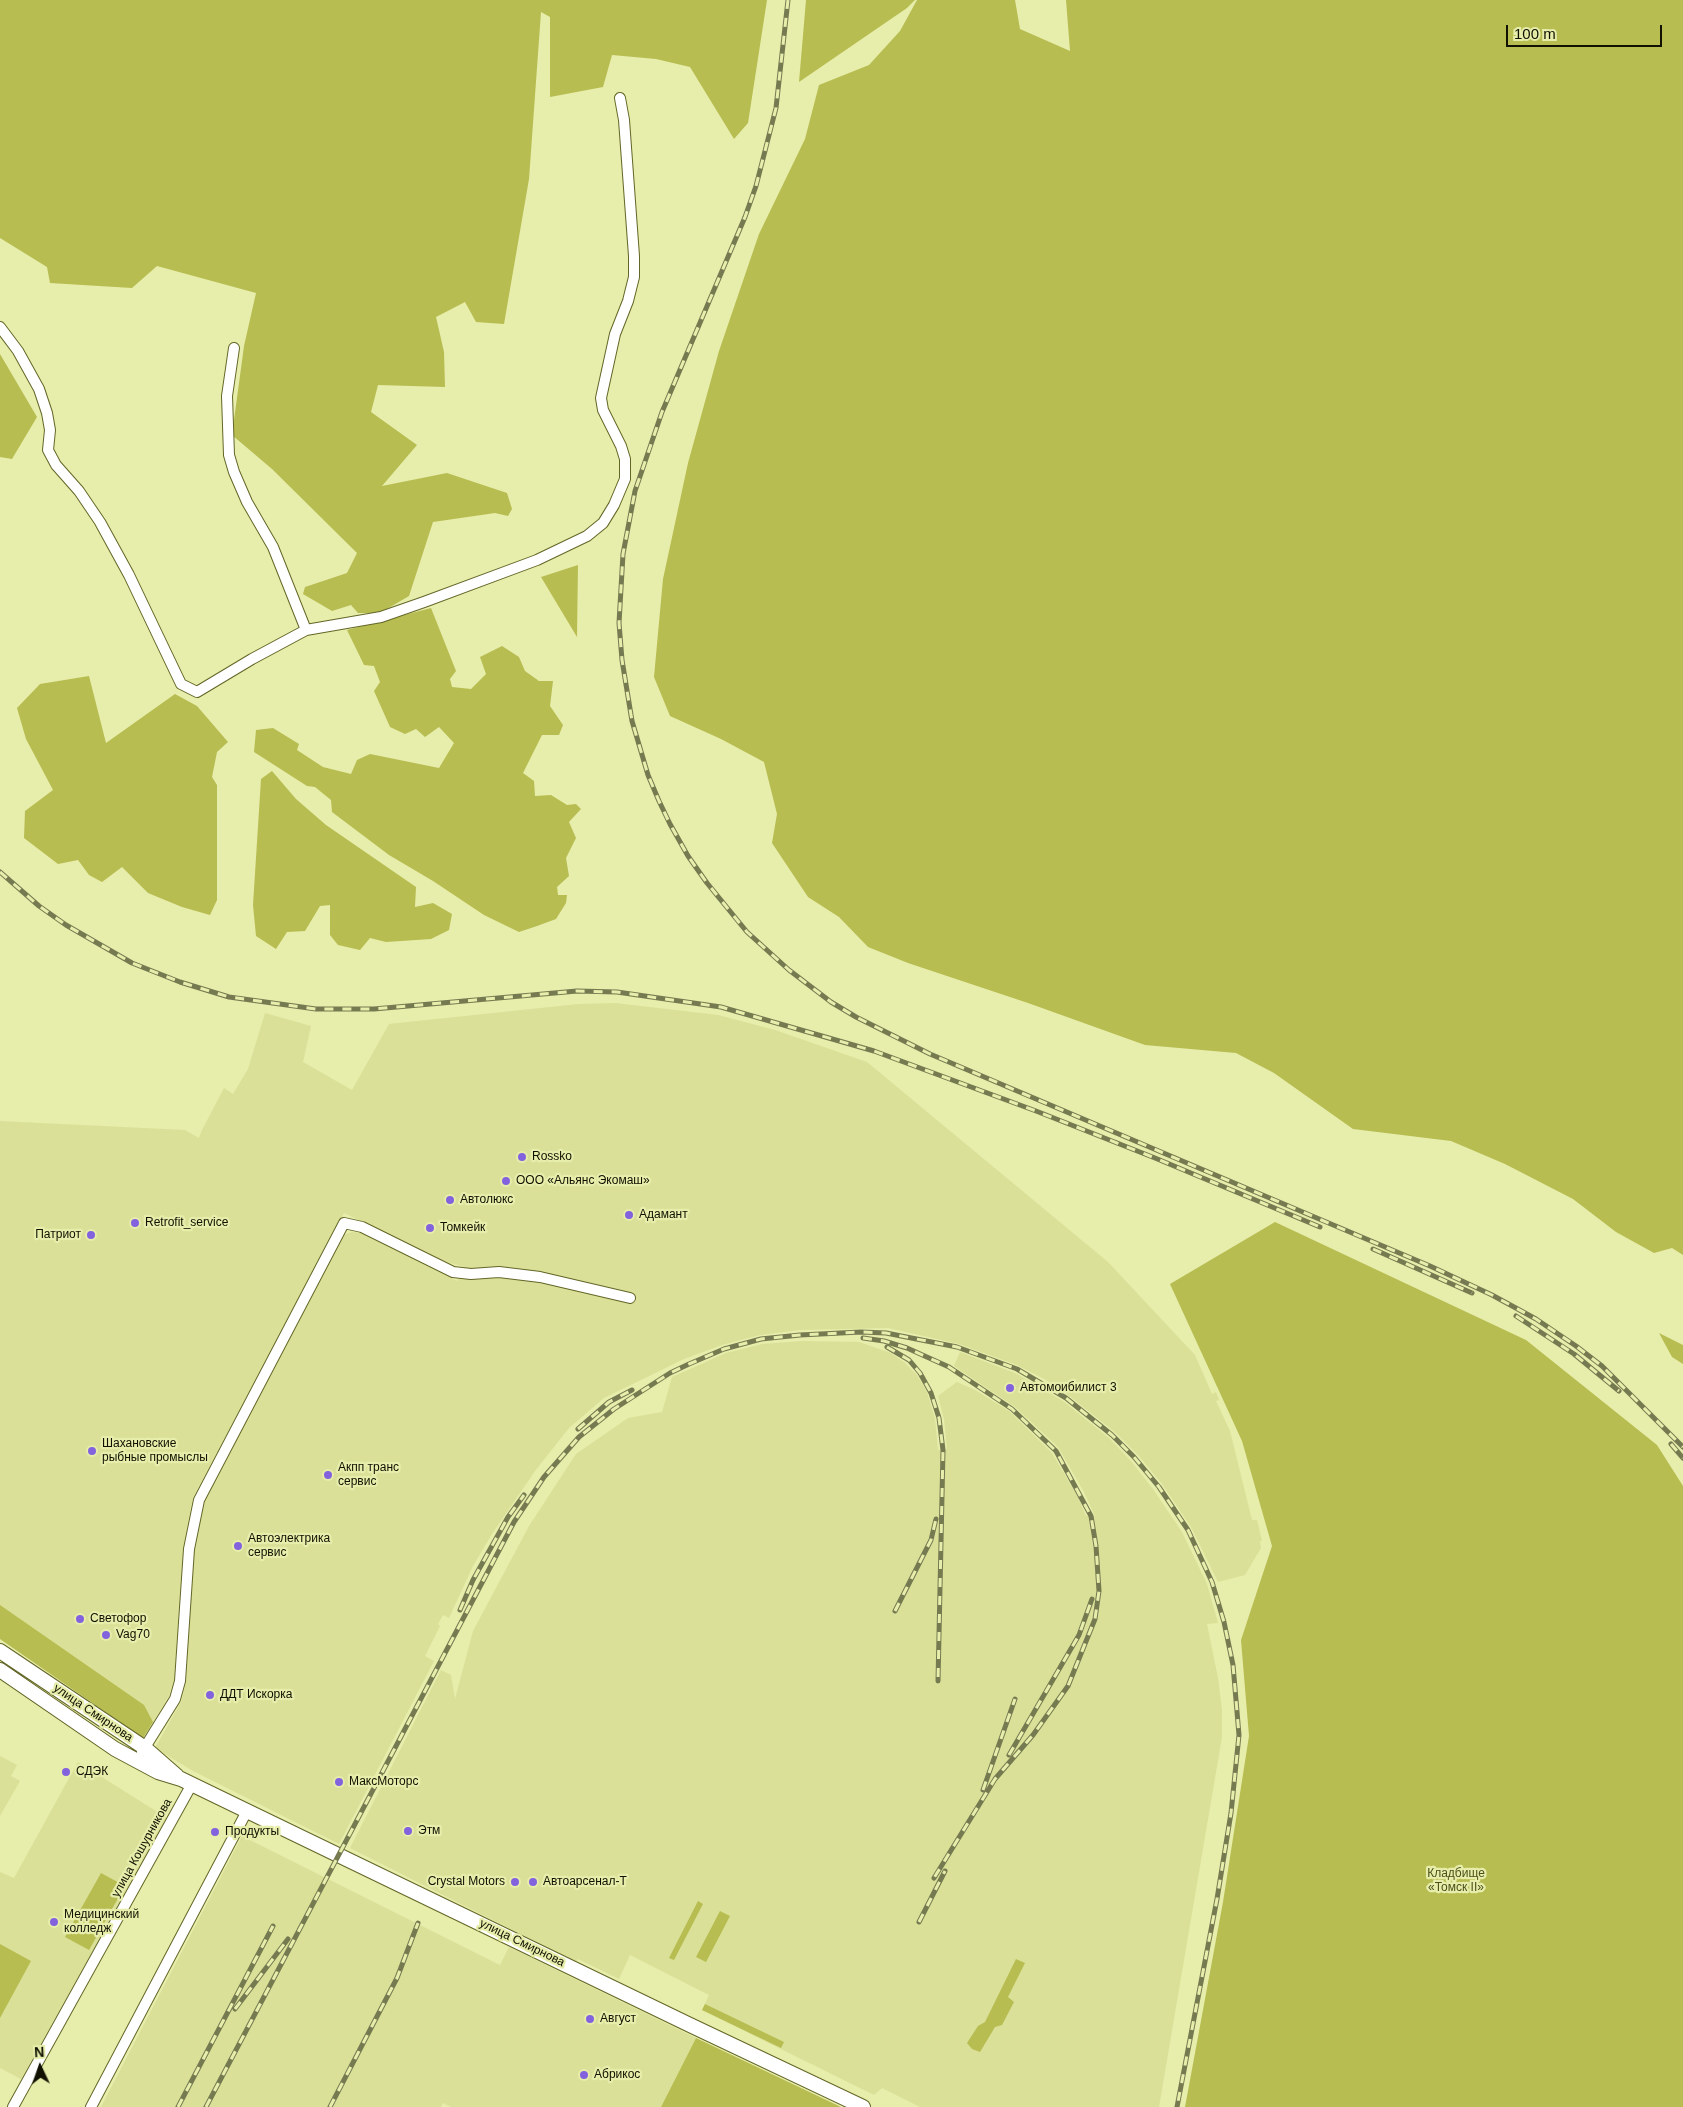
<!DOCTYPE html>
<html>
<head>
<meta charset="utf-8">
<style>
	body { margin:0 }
	#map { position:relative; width:1683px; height:2107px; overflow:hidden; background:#e7edaa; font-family:Arial,sans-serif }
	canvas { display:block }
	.north { position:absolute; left:15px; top:2042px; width:50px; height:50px; -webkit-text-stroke:4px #e7edaa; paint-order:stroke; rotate:357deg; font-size:14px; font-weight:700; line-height:20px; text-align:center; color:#101100 }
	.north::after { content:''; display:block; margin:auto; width:18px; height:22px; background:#101100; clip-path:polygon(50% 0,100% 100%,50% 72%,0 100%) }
	.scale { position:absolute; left:1506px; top:25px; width:156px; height:22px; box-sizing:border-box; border:2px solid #101100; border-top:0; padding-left:6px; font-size:15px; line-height:18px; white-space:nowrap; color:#101100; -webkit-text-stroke:4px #e7edaa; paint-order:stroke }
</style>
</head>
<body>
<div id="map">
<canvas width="1683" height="2107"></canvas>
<div class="north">N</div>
<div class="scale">100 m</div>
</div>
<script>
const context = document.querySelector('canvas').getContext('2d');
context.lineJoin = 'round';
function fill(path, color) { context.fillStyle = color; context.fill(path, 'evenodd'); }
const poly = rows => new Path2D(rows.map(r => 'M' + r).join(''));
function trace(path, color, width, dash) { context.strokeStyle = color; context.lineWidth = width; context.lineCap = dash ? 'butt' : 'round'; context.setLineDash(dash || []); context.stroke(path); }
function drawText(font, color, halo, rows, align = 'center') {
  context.font = font + ' Arial,sans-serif'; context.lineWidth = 4.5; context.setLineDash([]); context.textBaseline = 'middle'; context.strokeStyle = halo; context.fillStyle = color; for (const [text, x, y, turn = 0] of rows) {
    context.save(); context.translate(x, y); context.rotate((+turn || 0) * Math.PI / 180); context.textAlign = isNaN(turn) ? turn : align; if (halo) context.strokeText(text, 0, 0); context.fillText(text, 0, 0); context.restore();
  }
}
fill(poly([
	[615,1003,718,1015,775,1030,867,1062,1108,1262,1195,1355,1212,1394,1216,1392,1219,1400,1216,1401,1230,1431,1252,1520,1257,1520,1262,1541,1260,1541,1261,1548,1245,1575,1218,1582,1191,1527,1162,1484,1138,1455,1116,1433,1068,1395,1044,1379,1017,1365,959,1344,888,1328,800,1330,760,1335,722,1345,684,1359,604,1398,569,1428,535,1471,492,1534,473,1566,449,1618,443,1615,438,1624,440,1626,425,1656,434,1661,339,1844,193,1771,155,1748,181,1702,186,1682,194,1550,204,1501,343,1235,352,1232,360,1233,457,1281,465,1267,446,1262,344,1213,193,1497,183,1548,174,1680,169,1696,143,1738,0,1639,0,1121,164,1129,185,1130,199,1138,202,1130,224,1088,233,1094,248,1069,265,1013,311,1026,303,1062,352,1090,389,1024,579,1004],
	[802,1341,859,1342,891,1353,905,1363,917,1375,927,1392,935,1419,938,1450,947,1449,944,1419,938,1396,957,1382,975,1390,1009,1411,1052,1453,1078,1497,1086,1516,1095,1516,1084,1492,1058,1447,1015,1407,954,1366,960,1352,1015,1373,1063,1401,1109,1438,1130,1460,1153,1489,1182,1532,1207,1584,1218,1623,1207,1624,1218,1678,1222,1710,1222,1737,1159,2107,920,2107,882,2088,874,2095,702,2010,709,1995,630,1955,619,1979,578,1959,576,1962,350,1848,441,1670,451,1675,455,1699,473,1631,529,1526,576,1454,628,1418,662,1412,672,1377,726,1353,762,1344],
	[0,1756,17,1765,11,1776,20,1781,0,1816],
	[78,1762,167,1818,21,2079,0,2068,0,1872,14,1878],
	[242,1836,500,1965,509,1947,696,2038,661,2107,451,2107,443,2103,441,2107,101,2107]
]), '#dae097');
fill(poly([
	[0,0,767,0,748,123,734,139,690,67,656,59,612,55,603,87,550,97,550,17,541,12,529,179,504,324,476,322,465,302,436,317,444,352,445,387,378,385,371,412,417,445,382,486,447,473,507,493,512,509,508,516,495,513,433,522,409,596,380,613,358,613,351,605,332,611,303,594,305,587,347,573,357,553,272,469,232,435,244,346,256,293,157,266,132,288,50,283,47,267,0,238],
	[806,0,915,0,907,8,799,82],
	[917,0,1015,0,1020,29,1070,51,1066,0,1683,0,1683,1255,1672,1248,1654,1253,1616,1232,1573,1199,1505,1164,1451,1141,1353,1129,1274,1073,1236,1053,1145,1045,1028,1003,908,963,868,947,839,917,808,897,772,843,777,814,764,762,721,739,670,716,654,677,663,579,688,463,719,351,759,234,805,139,819,85,869,65,900,31],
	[0,354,37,417,12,459,0,457],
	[578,565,577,637,541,577],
	[431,608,456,671,450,679,452,687,471,689,486,674,480,657,502,646,519,657,525,671,539,681,553,681,550,706,563,725,559,735,542,735,523,773,534,781,535,796,551,795,567,805,576,804,581,809,569,822,576,838,566,858,569,876,557,887,558,895,567,895,566,903,556,919,537,926,519,932,484,915,433,881,389,855,332,812,331,800,315,787,307,786,254,752,256,730,273,728,299,744,297,750,323,767,351,774,357,760,370,754,439,768,454,743,439,727,425,737,416,729,405,734,390,727,374,691,380,682,374,666,364,665,347,630],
	[89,676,106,743,175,694,197,706,228,742,217,752,212,777,217,785,217,900,210,915,182,907,148,893,122,867,102,882,89,875,78,860,58,864,24,838,25,811,53,790,26,739,17,708,40,684],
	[272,771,296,799,326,825,416,887,415,907,433,903,452,914,449,930,431,939,386,942,370,938,360,950,338,945,330,935,330,905,320,906,305,931,287,932,276,949,256,936,253,905,261,779],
	[1275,1222,1526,1340,1657,1445,1683,1486,1683,2107,1185,2107,1223,1902,1249,1736,1241,1640,1272,1546,1242,1441,1170,1284],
	[1659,1333,1683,1345,1683,1364,1672,1357],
	[0,1605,144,1705,153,1722,143,1738,0,1639],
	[101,1873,125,1886,89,1950,65,1937],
	[698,1901,703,1904,674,1960,669,1958],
	[720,1911,730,1916,706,1962,696,1957],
	[0,1944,31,1961,0,2018],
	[1016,1959,1025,1963,1008,1997,1014,2002,1002,2025,995,2027,980,2052,972,2049,967,2043,978,2026,985,2022],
	[705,2004,784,2042,781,2048,702,2010],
	[696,2038,841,2107,661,2107]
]), '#b7bd51');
const street = poly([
	[0,327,18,351,39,389,47,413,50,430,48,450,56,465,79,491,100,522,129,575,181,684,197,692,252,659,306,630,381,617,424,602,537,560,587,536,603,523,614,505,625,479,625,459,621,446,603,410,601,398,615,334,628,301,634,277,634,256,624,120,620,98],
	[234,348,227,396,229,455,234,472,247,502,273,547,306,630],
	[142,1752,175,1699,180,1681,189,1549,199,1500,344,1223,362,1227,453,1272,471,1274,499,1272,540,1277,630,1298],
	[13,2107,192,1784],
	[91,2107,247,1811]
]);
const secondary = poly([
	[0,1651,145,1748,177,1776],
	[0,1670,115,1749,158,1772,181,1779,247,1811,690,2025,863,2107]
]);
trace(street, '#636627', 12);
trace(secondary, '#636627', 16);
trace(street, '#fff', 10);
trace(secondary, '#fff', 14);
const rail = poly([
	[788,0,776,108,756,186,745,217,662,412,635,491,623,554,619,623,622,660,632,721,648,775,659,801,670,824,688,856,707,883,747,932,789,970,831,1002,856,1017,930,1054,1430,1266,1492,1295,1536,1319,1576,1346,1602,1366,1683,1447],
	[0,872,39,906,66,925,132,963,180,982,229,997,316,1009,374,1009,577,991,617,992,721,1007,874,1051,1036,1111,1155,1158,1320,1227],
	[1373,1249,1472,1293],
	[1516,1316,1574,1354,1619,1391],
	[863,1338,884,1341,907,1348,949,1367,1012,1409,1056,1451,1091,1516,1096,1546,1099,1591,1095,1619,1068,1686,1033,1735,995,1779,934,1878],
	[887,1347,909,1360,920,1373,931,1393,939,1418,943,1450,938,1681],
	[578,1429,609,1402,632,1390],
	[1671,1444,1683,1458],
	[460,1610,473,1580,508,1517,524,1495],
	[895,1611,931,1540,936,1519],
	[1009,1755,1079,1635,1092,1599],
	[983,1790,1015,1699],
	[919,1922,945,1871],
	[235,2009,288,1939],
	[178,2107,273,1926],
	[206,2107,514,1522,544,1477,579,1437,614,1409,670,1373,689,1364,724,1349,761,1339,800,1335,861,1332,886,1333,957,1347,1017,1369,1066,1398,1112,1435,1134,1457,1159,1487,1188,1530,1212,1582,1224,1622,1233,1665,1239,1735,1231,1813,1217,1899,1177,2107],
	[330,2107,397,1978,418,1923]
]);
trace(rail, '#767a51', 5);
trace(rail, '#e7edaa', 3, [9]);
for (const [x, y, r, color] of [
	[522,1157,5,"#8262dd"],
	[506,1181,5,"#8262dd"],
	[450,1200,5,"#8262dd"],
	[629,1215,5,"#8262dd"],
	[135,1223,5,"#8262dd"],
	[430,1228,5,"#8262dd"],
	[91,1235,5,"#8262dd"],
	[1010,1388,5,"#8262dd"],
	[92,1451,5,"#8262dd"],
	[328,1475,5,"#8262dd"],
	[238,1546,5,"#8262dd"],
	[80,1619,5,"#8262dd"],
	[106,1635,5,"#8262dd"],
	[210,1695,5,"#8262dd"],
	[66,1772,5,"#8262dd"],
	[339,1782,5,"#8262dd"],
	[408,1831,5,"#8262dd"],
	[215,1832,5,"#8262dd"],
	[515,1882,5,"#8262dd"],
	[533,1882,5,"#8262dd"],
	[54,1922,5,"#8262dd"],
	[590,2019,5,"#8262dd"],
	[584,2075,5,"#8262dd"]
]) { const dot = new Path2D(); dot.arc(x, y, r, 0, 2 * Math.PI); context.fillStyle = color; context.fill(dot); trace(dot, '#e7edaa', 2); }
drawText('12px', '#101100', '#e7edaa', [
	["Rossko",532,1157],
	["ООО «Альянс Экомаш»",516,1181],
	["Автолюкс",460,1200],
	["Адамант",639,1215],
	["Retrofit_service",145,1223],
	["Томкейк",440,1228],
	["Патриот",81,1235,"right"],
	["Автомоибилист 3",1020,1388],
	["Шахановские",102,1444],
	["рыбные промыслы",102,1458],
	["Акпп транс",338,1468],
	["сервис",338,1482],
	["Автоэлектрика",248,1539],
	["сервис",248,1553],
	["Светофор",90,1619],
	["Vag70",116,1635],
	["ДДТ Искорка",220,1695],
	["СДЭК",76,1772],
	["МаксМоторс",349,1782],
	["Этм",418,1831],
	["Продукты",225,1832],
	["Crystal Motors",505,1882,"right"],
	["Автоарсенал-Т",543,1882],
	["Медицинский",64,1915],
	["колледж",64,1929],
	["Август",600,2019],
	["Абрикос",594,2075]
], 'left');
drawText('12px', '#101100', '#e7edaa', [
	["улица Смирнова",93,1713,34],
	["улица Кошурникова",142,1848,-61],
	["улица Смирнова",522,1943,26]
]);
drawText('12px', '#4d501a', '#e7edaa', [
	["Кладбище",1456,1874],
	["«Томск II»",1456,1888]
]);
</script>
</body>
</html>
